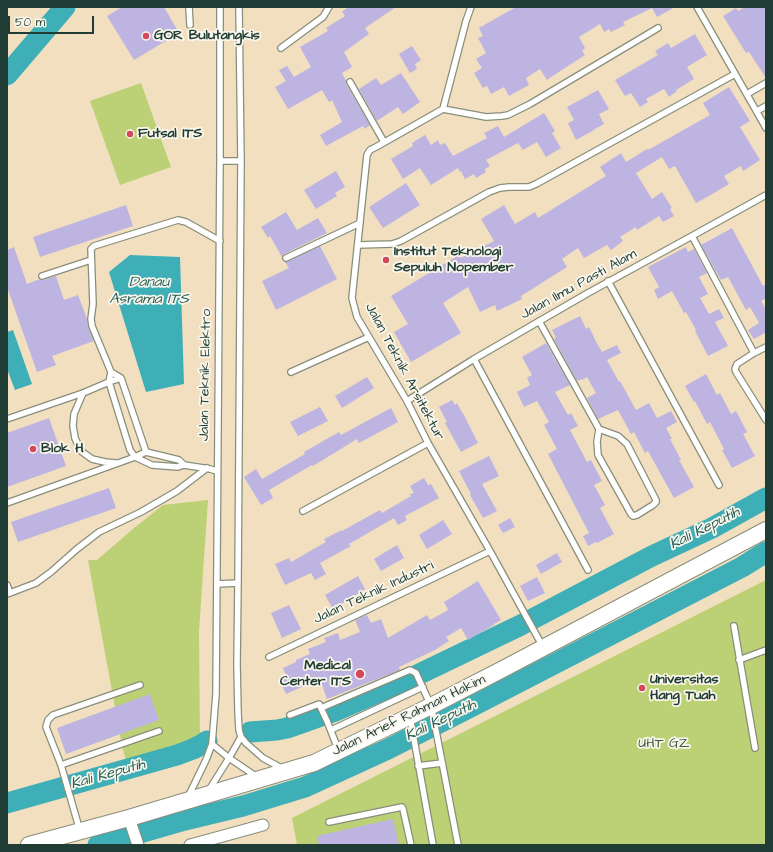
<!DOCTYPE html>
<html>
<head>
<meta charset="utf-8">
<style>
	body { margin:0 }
	#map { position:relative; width:773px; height:852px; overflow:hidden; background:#f2dfc0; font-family:"Architects Daughter",sans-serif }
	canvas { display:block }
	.frame { position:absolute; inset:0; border:8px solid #1f3d34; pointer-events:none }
	.scale { position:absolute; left:8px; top:16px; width:86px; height:18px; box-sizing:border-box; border:2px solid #1f3d34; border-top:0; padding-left:5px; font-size:12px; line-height:14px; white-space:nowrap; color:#1f3d34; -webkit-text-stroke:3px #fbf7ec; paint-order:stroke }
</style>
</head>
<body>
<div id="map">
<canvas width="773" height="852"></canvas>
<div class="frame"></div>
<div class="scale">50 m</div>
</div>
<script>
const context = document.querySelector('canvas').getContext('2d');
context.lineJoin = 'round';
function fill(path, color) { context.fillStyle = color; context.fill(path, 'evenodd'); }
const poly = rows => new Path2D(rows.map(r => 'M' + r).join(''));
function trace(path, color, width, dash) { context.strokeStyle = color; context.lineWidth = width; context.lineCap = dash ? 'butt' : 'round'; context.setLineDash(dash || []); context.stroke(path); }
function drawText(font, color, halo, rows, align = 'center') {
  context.font = font + ' "Architects Daughter",sans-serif'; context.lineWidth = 3.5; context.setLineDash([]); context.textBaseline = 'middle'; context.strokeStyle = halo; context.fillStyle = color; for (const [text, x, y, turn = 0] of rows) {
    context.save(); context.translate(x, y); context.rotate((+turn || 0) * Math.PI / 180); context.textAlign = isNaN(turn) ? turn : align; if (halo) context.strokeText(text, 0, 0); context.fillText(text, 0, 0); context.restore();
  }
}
fill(poly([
	[141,83,171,167,120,185,90,101],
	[208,500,199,631,200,743,127,764,122,746,88,560,97,560,134,528,163,505],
	[766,580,766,845,297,845,292,818]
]), '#bcd175');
fill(poly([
	[130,255,180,257,184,384,146,392,109,272],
	[13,330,32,384,15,390,7,369,7,332]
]), '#3eafb7');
trace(poly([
	[7,75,65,7],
	[250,732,277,730,287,728,335,711,411,678,521,625,652,556,712,528,766,498],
	[7,803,177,755,193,749,201,745,207,741],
	[98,845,185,820,243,806,305,787,388,749,465,710,742,567,766,552]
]), '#3eafb7', 21);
fill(poly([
	[122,7,164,7,179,33,134,60,107,16],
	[348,7,396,7,365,28,369,34,344,52,352,67,342,73,346,81,346,84,370,125,365,129,363,126,326,146,320,135,342,122,332,100,329,102,322,90,288,109,275,87,286,81,279,70,287,66,294,77,311,67,300,47,328,31,326,28,345,16,342,12],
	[516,7,675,7,657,17,652,8,623,22,625,25,611,32,609,29,604,32,600,24,579,37,585,48,582,51,585,55,551,77,547,80,540,69,526,78,529,85,509,96,504,87,491,94,487,86,483,88,474,73,482,68,476,59,486,53,478,38,483,36,479,28],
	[745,7,766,7,766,78,749,52,746,53,723,16,736,8,738,11],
	[695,34,707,55,687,67,694,79,676,90,677,91,669,97,664,89,646,99,648,102,640,107,631,93,625,96,615,80,658,55,655,51,668,43,671,48],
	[412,46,421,60,415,64,417,69,410,73,399,54],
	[401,73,420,102,403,114,398,107,377,121,359,89,376,78,381,85],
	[729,87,750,121,740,127,760,160,743,171,741,166,724,176,729,184,709,196,696,203,675,166,669,169,662,157,636,173,652,199,662,192,672,208,670,209,674,216,663,222,659,216,637,230,636,227,620,237,623,241,611,250,607,245,584,258,578,248,562,259,567,267,521,296,522,299,497,311,495,305,480,312,468,287,443,303,461,333,411,362,394,332,408,324,391,296,459,255,461,258,494,241,481,219,504,205,515,224,535,212,538,218,606,176,600,167,621,153,626,162,647,149,648,150,710,115,703,103],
	[598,90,609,109,599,114,604,124,593,130,594,130,576,140,568,123,574,120,567,107],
	[544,113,555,131,552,133,561,148,546,157,537,142,523,150,518,143,486,160,490,166,485,169,486,172,476,178,474,174,465,179,461,171,460,172,458,168,431,185,420,168,403,179,391,159,413,146,412,143,425,135,431,145,438,140,440,145,445,143,453,156,487,138,484,133,498,126,504,137],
	[336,171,345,187,335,193,337,196,316,209,304,190],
	[406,183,420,205,383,228,369,207],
	[126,205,133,226,40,257,33,237],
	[286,212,297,230,318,218,327,233,284,254,282,257,270,236,268,238,261,227],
	[732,228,763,286,766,284,766,298,761,301,766,309,766,334,765,333,754,339,748,330,759,323,750,307,746,310,728,277,721,280,701,245],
	[320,246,337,279,276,310,262,281,289,268,285,262],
	[14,247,27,284,40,279,43,280,56,276,64,300,78,295,87,319,88,327,94,341,52,356,56,365,37,372,7,287,7,250],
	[686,247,688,252,694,249,707,273,699,277,708,294,700,298,709,314,719,309,724,318,715,322,728,346,708,356,695,331,696,330,686,312,684,313,672,291,658,299,654,290,659,287,648,267],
	[580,316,586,329,589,327,594,337,594,338,602,352,617,345,621,353,607,360,619,382,620,381,636,410,649,403,657,418,671,411,677,422,666,428,672,439,670,439,681,460,679,460,694,487,674,498,648,451,645,453,634,432,631,434,618,410,598,419,587,398,596,393,587,377,582,380,582,379,577,381,554,339,556,338,552,330],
	[546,343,570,385,555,392,568,415,571,413,578,426,570,430,587,462,591,460,602,481,594,485,605,505,600,508,614,534,597,543,596,542,588,546,583,536,589,533,548,454,557,449,544,425,549,422,537,401,524,407,517,392,530,385,527,378,532,375,522,357],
	[706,374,717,395,720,393,731,414,736,411,747,432,743,434,755,456,732,468,722,450,724,449,710,422,707,424,695,401,694,402,685,386],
	[367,377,374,388,342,408,335,396],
	[452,400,455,405,457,403,463,414,463,413,478,443,461,452,445,423,447,422,439,407],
	[320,407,328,421,298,436,290,422],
	[391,408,398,422,359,443,357,439,313,466,312,465,269,490,273,498,261,505,244,477,256,469,262,479,305,454,304,452,339,432,341,435],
	[49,418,66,466,7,487,7,433],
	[489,456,499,476,482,484,497,511,483,518,470,495,471,494,459,471],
	[424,478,428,485,431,484,439,498,405,516,407,520,398,525,394,518,349,544,351,546,320,563,326,574,315,580,311,573,285,585,275,564,289,558,291,562,326,542,324,539,342,530,342,531,380,510,382,513,411,496,410,494,414,493,410,486],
	[109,488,116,508,18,542,11,522],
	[510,518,515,527,503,533,498,525],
	[443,520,452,534,427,549,419,535],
	[397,545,404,558,381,571,374,559],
	[557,553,562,562,541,574,536,565],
	[358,576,365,589,333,609,325,595],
	[537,577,545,593,528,601,520,586],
	[478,581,501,620,494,624,494,625,468,640,461,628,446,637,449,641,435,650,399,667,400,670,327,699,320,679,286,694,280,681,287,678,283,668,296,662,296,660,310,654,308,649,326,642,324,638,338,633,340,640,360,632,355,620,367,615,371,623,381,619,388,638,427,615,430,620,448,610,444,602],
	[289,605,301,629,282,638,271,613],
	[150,694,159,720,66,754,57,728],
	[393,819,399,845,319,845,317,836]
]), '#bdb4e2');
const service = poly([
	[189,7,190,25],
	[239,7,241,161,238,583,237,664,238,712,239,730,241,737,246,743,263,758,283,769],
	[471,7,466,21,443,109,376,147,370,150,367,155,352,298,357,317,407,401,428,443,490,551,543,647],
	[697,7,766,128],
	[281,48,323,17,329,7],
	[350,82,384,142],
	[747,94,766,83],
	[443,109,486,117,502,116,508,115,530,104,658,28],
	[757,111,766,106],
	[220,161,241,161],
	[692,236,754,353],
	[358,245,392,244,401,241,489,192,500,188,509,187,529,187,536,184,735,74],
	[286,258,360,223],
	[42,276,91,260],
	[608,281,719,485],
	[539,321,599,429,597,442,598,455,631,514,633,516,637,515,653,505,656,502,656,500,627,444,618,436,599,429],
	[766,347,754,353,737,364,735,369,736,372,766,420],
	[474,359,588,570],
	[111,372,109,382,130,450,135,457,152,465,178,467,184,465,210,469,217,471],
	[291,372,369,337],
	[83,393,74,414,73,426,75,438,81,451,92,459,105,462,116,463],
	[407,401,474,359,588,293,692,236,766,195],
	[7,419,83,393,109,382,121,378],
	[184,465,179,460,146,452,121,378,111,372,92,326,91,319,93,304,91,249,94,246,178,220,186,222,220,241],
	[7,503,135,457,146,452],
	[303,511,428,443],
	[217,584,238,583],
	[7,585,10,593,7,594],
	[10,593,36,583,51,572,77,549,99,532,141,512,177,491,207,468],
	[734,626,755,748],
	[269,657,490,551],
	[739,660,766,650],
	[321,708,410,670,416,673,431,706,432,710,458,845],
	[290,715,319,704,327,721,338,749],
	[410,717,433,845],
	[331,730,423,687],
	[212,744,229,758,257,777],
	[61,765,159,731],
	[418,766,442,763],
	[209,790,229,758,241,737],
	[188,797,206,760,212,744,216,694,220,161,220,7],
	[329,822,402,807,403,809,411,845],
	[80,831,61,765,46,727,48,720,53,715,140,685]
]);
const minor = poly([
	[129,818,138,845],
	[190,845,263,825]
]);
const secondary = poly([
	[29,845,129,818,314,763,431,706,503,669,766,530]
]);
trace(service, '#888e7a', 8);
trace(minor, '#888e7a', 13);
trace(secondary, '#888e7a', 18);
trace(service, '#fff', 5.5);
trace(minor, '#fff', 11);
trace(secondary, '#fff', 16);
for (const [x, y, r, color] of [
	[146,36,4,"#d1495b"],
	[130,134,4,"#d1495b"],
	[386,260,4,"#d1495b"],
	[33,449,4,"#d1495b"],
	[360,674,5,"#d1495b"],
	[642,688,4,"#d1495b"]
]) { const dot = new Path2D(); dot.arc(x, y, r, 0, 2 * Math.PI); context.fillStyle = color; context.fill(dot); trace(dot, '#fbf7ec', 1.5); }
drawText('bold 14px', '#1f3d34', '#fbf7ec', [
	["GOR Bulutangkis",154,36],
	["Futsal ITS",138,134],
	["Institut Teknologi",394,252],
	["Sepuluh Nopember",394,268],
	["Blok H",41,449],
	["Medical",351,666,"right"],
	["Center ITS",351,682,"right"],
	["Universitas",650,680],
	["Hang Tuah",650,696]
], 'left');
drawText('14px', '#1f3d34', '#fbf7ec', [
	["Jalan Ilmu Pasti Alam",579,285,-29],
	["Jalan Teknik Arsitektur",404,372,62],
	["Jalan Teknik Elektro",206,375,-89],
	["Jalan Teknik Industri",374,593,-25],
	["Jalan Arief Rahman Hakim",409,716,-26]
]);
drawText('14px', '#3e5b41', '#fbf7ec', [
	["UHT GZ",664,744]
]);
drawText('italic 15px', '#285f5b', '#fbf7ec', [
	["Danau",149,283],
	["Asrama ITS",149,300],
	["Kali Keputih",705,529,-27],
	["Kali Keputih",441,721,-26],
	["Kali Keputih",108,775,-16]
]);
</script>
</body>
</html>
